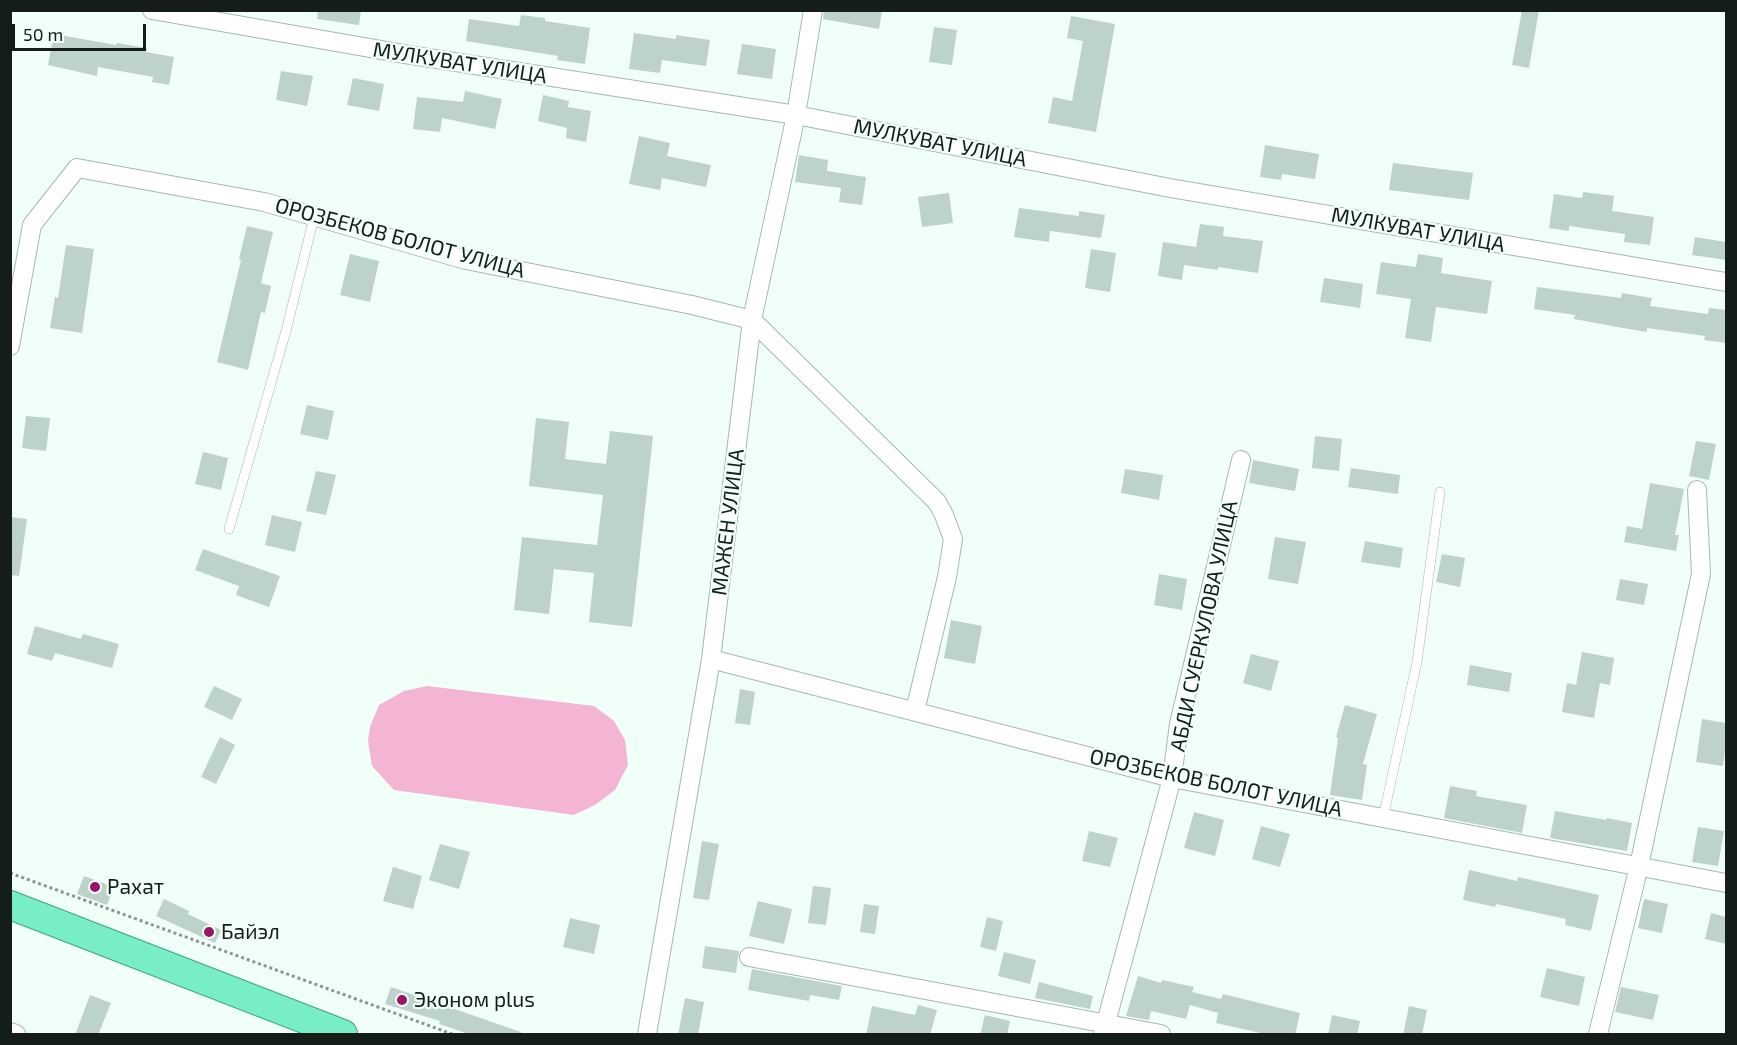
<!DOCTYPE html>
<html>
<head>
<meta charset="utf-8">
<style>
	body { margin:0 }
	#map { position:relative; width:1737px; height:1045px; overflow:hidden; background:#f1fff9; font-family:"Exo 2",sans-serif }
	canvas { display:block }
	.frame { position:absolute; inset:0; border:12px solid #151d19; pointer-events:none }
	.scale { position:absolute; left:12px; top:24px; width:134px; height:27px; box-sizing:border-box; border:3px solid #151d19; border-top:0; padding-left:8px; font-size:18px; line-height:21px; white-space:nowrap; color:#151d19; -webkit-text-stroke:4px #f1fff9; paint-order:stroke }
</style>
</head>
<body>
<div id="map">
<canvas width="1737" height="1045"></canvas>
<div class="frame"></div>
<div class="scale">50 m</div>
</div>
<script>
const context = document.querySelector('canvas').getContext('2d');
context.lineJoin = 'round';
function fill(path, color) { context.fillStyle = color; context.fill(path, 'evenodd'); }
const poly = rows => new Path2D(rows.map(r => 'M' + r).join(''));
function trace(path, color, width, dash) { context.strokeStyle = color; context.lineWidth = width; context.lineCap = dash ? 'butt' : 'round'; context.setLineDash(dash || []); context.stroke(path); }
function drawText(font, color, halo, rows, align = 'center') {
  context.font = font + ' "Exo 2",sans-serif'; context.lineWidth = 4.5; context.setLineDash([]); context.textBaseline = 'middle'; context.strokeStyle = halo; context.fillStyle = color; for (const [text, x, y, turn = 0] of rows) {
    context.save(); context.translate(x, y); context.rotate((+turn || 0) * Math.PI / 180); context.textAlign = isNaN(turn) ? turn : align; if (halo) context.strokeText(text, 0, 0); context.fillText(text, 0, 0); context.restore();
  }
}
fill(poly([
	[427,686,594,706,614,721,625,740,628,765,615,790,595,805,574,815,394,790,372,766,368,741,370,727,379,705,404,691]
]), '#f4b4d3');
fill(poly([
	[318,10,361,10,359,25,317,19],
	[824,10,882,10,879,29,823,19],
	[1522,10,1539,10,1529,68,1512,65],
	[521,15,545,18,545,21,590,28,585,64,557,60,558,56,466,41,469,19,519,26],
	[1071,16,1115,24,1096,132,1048,123,1053,97,1072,101,1083,41,1067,38],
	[934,27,957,30,952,65,929,62],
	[634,33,676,39,676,35,710,40,706,66,662,60,660,73,629,69],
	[54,34,116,45,117,43,147,48,146,52,174,57,169,85,152,82,153,77,98,67,97,76,48,65],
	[742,44,776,49,772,79,737,74],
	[281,71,313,76,307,106,276,100],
	[353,78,384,84,379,111,347,105],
	[465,91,502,99,495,129,442,118,440,132,413,129,417,97,463,102],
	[543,95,569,101,568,107,591,111,586,142,566,138,567,128,538,121],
	[639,136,670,143,667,156,711,165,706,187,662,178,660,190,629,184],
	[1265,145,1319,154,1315,179,1282,174,1281,180,1260,177],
	[799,155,828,160,827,171,866,177,862,205,839,202,841,188,795,182],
	[1393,163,1473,173,1469,200,1389,190],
	[1583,192,1614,196,1612,211,1654,217,1650,245,1624,242,1625,234,1569,226,1569,231,1549,228,1554,194,1582,198],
	[949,193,953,223,922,227,918,197],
	[1019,208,1079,216,1079,211,1105,215,1101,238,1050,231,1049,242,1014,237],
	[1200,224,1224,227,1223,236,1263,241,1258,273,1218,267,1218,270,1184,265,1182,280,1158,276,1163,242,1196,247],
	[247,226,273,232,261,283,271,286,265,313,261,312,248,370,217,362,241,260,239,259],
	[1695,237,1726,242,1726,260,1692,255],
	[66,245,94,249,82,333,50,328,55,297,58,298],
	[1091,249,1116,253,1110,292,1085,288],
	[350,254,379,261,370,302,340,295],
	[1418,254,1443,258,1441,273,1492,281,1487,314,1436,307,1431,342,1405,338,1411,299,1376,294,1381,262,1416,267],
	[1324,278,1363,284,1360,308,1320,302],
	[1537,287,1621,298,1622,293,1652,298,1650,306,1708,314,1709,308,1726,310,1726,343,1704,340,1705,336,1647,328,1647,332,1617,327,1574,319,1575,315,1534,309],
	[307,405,334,411,328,440,300,434],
	[26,416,50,418,46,451,22,448],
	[536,418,569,422,565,459,606,464,610,431,653,436,632,627,589,622,594,573,554,569,549,614,514,610,522,537,597,545,603,495,529,486],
	[1315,436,1342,439,1339,471,1312,468],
	[1696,441,1716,444,1709,480,1689,476],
	[203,452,228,458,221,490,195,484],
	[1253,460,1299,469,1295,491,1249,483],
	[1351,468,1400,475,1398,494,1348,487],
	[1125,469,1163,475,1159,500,1121,493],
	[316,471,336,475,326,515,306,511],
	[1650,483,1684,489,1675,535,1679,535,1676,551,1624,542,1627,526,1642,529],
	[272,515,302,522,295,552,265,545],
	[10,517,27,519,19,576,10,575],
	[1275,537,1306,542,1298,584,1268,579],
	[1365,541,1403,548,1400,568,1361,562],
	[203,549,280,576,269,607,236,595,239,586,195,570],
	[1442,554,1465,558,1460,587,1436,582],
	[1159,574,1187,579,1182,610,1154,605],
	[1620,579,1648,584,1644,605,1616,600],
	[951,620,982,626,975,664,944,658],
	[35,626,81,639,83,634,119,644,112,668,55,653,52,661,27,654],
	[1582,652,1614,658,1610,685,1600,683,1594,718,1562,712,1567,683,1576,685],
	[1251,654,1279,661,1271,691,1243,683],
	[1470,665,1512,673,1509,692,1467,685],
	[214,686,242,699,232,720,204,707],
	[740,689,755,692,750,725,735,723],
	[1345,705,1377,714,1363,764,1367,765,1362,800,1330,795,1338,738,1336,737],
	[1702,719,1726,723,1726,744,1723,766,1696,762],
	[220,737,235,745,216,784,201,777],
	[1450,786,1477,791,1476,796,1527,805,1522,833,1444,818],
	[1555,811,1606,820,1607,818,1632,823,1627,851,1550,838],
	[1194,812,1224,820,1215,856,1184,848],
	[1261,826,1290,834,1280,867,1252,859],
	[1698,827,1724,831,1718,866,1692,862],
	[1089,831,1118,838,1110,867,1082,861],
	[702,841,719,844,709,900,693,898],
	[440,844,470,852,459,889,429,880],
	[393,867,422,876,413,909,383,901],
	[1469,870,1517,881,1518,877,1599,895,1591,931,1565,925,1566,919,1496,904,1495,907,1463,900],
	[84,876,114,887,107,905,77,894],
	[813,886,831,888,826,925,808,923],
	[164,899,189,911,188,914,221,930,215,943,156,916],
	[1644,899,1668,904,1662,933,1638,928],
	[758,901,792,909,784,944,749,936],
	[864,904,879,906,875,934,860,932],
	[1711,913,1726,917,1726,944,1705,939],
	[987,917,1003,921,996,951,980,947],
	[570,918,600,925,594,954,563,947],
	[705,946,739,951,736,973,702,968],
	[1004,952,1036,960,1030,984,998,976],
	[1547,968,1585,977,1579,1006,1540,997],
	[752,969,842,986,839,1000,810,995,809,1001,748,990],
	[1138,976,1161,983,1162,980,1194,987,1192,992,1221,999,1223,994,1300,1013,1295,1035,1269,1035,1216,1023,1218,1013,1190,1005,1186,1019,1151,1011,1149,1020,1126,1016],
	[1039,982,1093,996,1090,1009,1035,998],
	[391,987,521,1032,521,1035,472,1035,439,1024,440,1021,385,1004],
	[1621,987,1659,995,1653,1020,1615,1012],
	[90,995,111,1003,98,1035,75,1035],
	[685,998,704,1002,698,1035,678,1035],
	[918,1005,937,1010,930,1035,866,1035,872,1006,915,1015],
	[1409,1006,1427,1010,1422,1035,1403,1035],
	[985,1015,1010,1021,1007,1035,980,1035],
	[1332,1015,1360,1021,1357,1035,1328,1035]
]), '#bdd2c9');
const service = poly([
	[229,529,286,331,314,217],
	[1383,818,1417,662,1440,492]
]);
const minor = poly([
	[152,10,410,55,796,115,1170,188,1726,282],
	[10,346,32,225,77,168,264,202,466,260,692,305,752,320,937,502,944,515,953,539,947,577,915,711],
	[711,659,1172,778,1726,883],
	[749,957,1161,1034],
	[10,1032,16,1034],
	[647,1034,711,659,752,320,796,115,813,10],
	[1103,1034,1172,778,1179,724,1241,460],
	[1598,1034,1639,866,1701,574,1697,490]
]);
const trunk = poly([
	[10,905,343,1034]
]);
trace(service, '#a4b9af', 10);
trace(minor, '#a4b9af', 20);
trace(trunk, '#3fa281', 30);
trace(poly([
	[10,873,452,1034]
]), '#8b9691', 3, [3, 3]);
trace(service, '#fff', 9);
trace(minor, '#fff', 18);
trace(trunk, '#78eec7', 28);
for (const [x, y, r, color] of [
	[95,887,6,"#9a1569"],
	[209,932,6,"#9a1569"],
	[402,1000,6,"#9a1569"]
]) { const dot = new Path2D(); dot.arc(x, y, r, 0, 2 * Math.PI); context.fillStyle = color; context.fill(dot); trace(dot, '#f1fff9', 2); }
drawText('21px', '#151d19', '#f1fff9', [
	["МУЛКУВАТ УЛИЦА",460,63,9],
	["МУЛКУВАТ УЛИЦА",940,143,11],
	["МУЛКУВАТ УЛИЦА",1418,230,10],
	["ОРОЗБЕКОВ БОЛОТ УЛИЦА",400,238,15],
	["МАЖЕН УЛИЦА",728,522,-83],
	["АБДИ СУЕРКУЛОВА УЛИЦА",1204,626,-78],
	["ОРОЗБЕКОВ БОЛОТ УЛИЦА",1216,783,12]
]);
drawText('21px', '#151d19', '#f1fff9', [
	["Рахат",107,887],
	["Байэл",221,932],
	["Эконом plus",414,1000]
], 'left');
</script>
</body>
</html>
